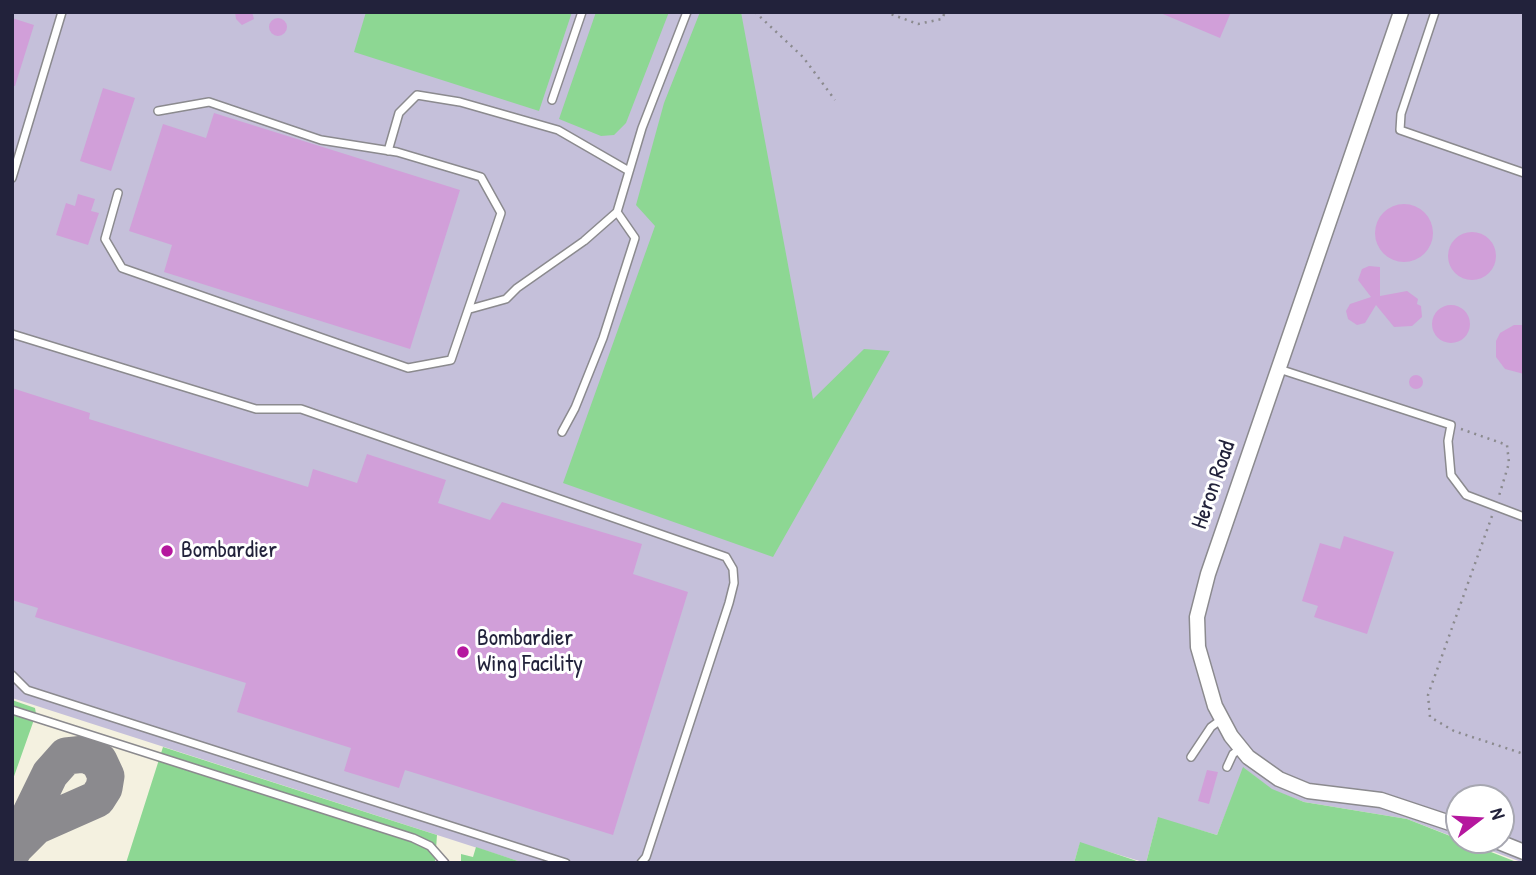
<!DOCTYPE html>
<html>
<head>
<meta charset="utf-8">
<style>
	body { margin:0 }
	#map { position:relative; width:1536px; height:875px; overflow:hidden; background:#f4f1e0; font-family:"Patrick Hand",sans-serif }
	canvas { display:block }
	.frame { position:absolute; inset:0; border:14px solid #22223b; pointer-events:none }
	.north { position:absolute; left:1445px; top:784px; width:70px; height:70px; box-sizing:border-box; background:#fff; border:2px solid #a7a7b1; border-radius:50%; rotate:73deg; font-size:19px; font-weight:700; line-height:28px; text-align:center; color:#22223b }
	.north::after { content:''; display:block; margin:auto; width:24px; height:32px; background:#b5179e; clip-path:polygon(50% 0,100% 100%,50% 72%,0 100%) }
</style>
</head>
<body>
<div id="map">
<canvas width="1536" height="875"></canvas>
<div class="frame"></div>
<div class="north">N</div>
</div>
<script>
const context = document.querySelector('canvas').getContext('2d');
context.lineJoin = 'round';
function fill(path, color) { context.fillStyle = color; context.fill(path, 'evenodd'); }
const poly = rows => new Path2D(rows.map(r => 'M' + r).join(''));
function trace(path, color, width, dash) { context.strokeStyle = color; context.lineWidth = width; context.lineCap = dash ? 'butt' : 'round'; context.setLineDash(dash || []); context.stroke(path); }
function drawText(font, color, halo, rows, align = 'center') {
  context.font = font + ' "Patrick Hand",sans-serif'; context.lineWidth = 6; context.setLineDash([]); context.textBaseline = 'middle'; context.strokeStyle = halo; context.fillStyle = color; for (const [text, x, y, turn = 0] of rows) {
    context.save(); context.translate(x, y); context.rotate((+turn || 0) * Math.PI / 180); context.textAlign = isNaN(turn) ? turn : align; if (halo) context.strokeText(text, 0, 0); context.fillText(text, 0, 0); context.restore();
  }
}
fill(poly([
	[12,12,1524,12,1524,863,1462,840,1501,840,1501,798,1459,798,1459,839,1407,819,1304,802,1272,790,1244,768,1217,835,1158,818,1146,863,1080,843,1074,863,524,863,12,698]
]), '#c5c0da');
fill(poly([
	[366,12,572,12,539,111,354,52],
	[596,12,669,12,626,123,614,135,601,136,559,119],
	[700,12,741,12,813,399,864,349,890,351,773,557,563,483,655,226,636,205,664,103],
	[12,700,35,708,36,714,12,782],
	[163,747,437,835,435,863,126,863],
	[1243,767,1272,789,1304,802,1407,819,1519,863,1146,863,1158,817,1217,835],
	[1080,842,1143,863,1074,863],
	[476,847,524,863,461,863,461,854,473,857]
]), '#8dd793');
trace(poly([
	[12,852,14,848,50,774,66,756,85,754,99,761,106,776,104,788,97,799,36,826,14,848]
]), '#8b8a8e', 37);
fill(poly([
	[235,12,252,12,254,19,242,25,236,19],
	[1158,12,1231,12,1220,38],
	[12,18,34,25,15,86,12,86],
	'269 27a9 9 0 1 1 18 0a9 9 0 1 1-18 0Z',
	[103,88,135,98,111,171,80,161],
	[214,113,460,190,410,349,164,272,172,245,129,231,163,124,206,138],
	[78,194,95,199,91,211,99,213,88,245,56,235,66,203,75,206],
	'1375 233a29 29 0 1 1 58 0a29 29 0 1 1-58 0Z',
	'1448 256a24 24 0 1 1 48 0a24 24 0 1 1-48 0Z',
	[1369,266,1380,267,1380,296,1407,291,1418,299,1417,304,1421,306,1422,317,1412,326,1394,327,1376,305,1365,323,1357,325,1348,319,1346,311,1350,304,1371,297,1358,280,1362,269],
	'1432 324a19 19 0 1 1 38 0a19 19 0 1 1-38 0Z',
	[1514,325,1524,325,1524,374,1505,369,1496,357,1496,341,1500,333],
	'1409 382a7 7 0 1 1 14 0a7 7 0 1 1-14 0Z',
	[12,388,90,413,89,419,308,487,313,469,357,483,367,454,446,480,438,503,490,520,502,502,642,544,633,574,688,592,613,835,405,770,399,788,344,771,351,748,237,712,246,683,35,617,38,608,12,600],
	[1344,536,1394,552,1367,634,1314,617,1318,606,1302,601,1320,543,1340,549],
	[1207,770,1218,772,1209,804,1198,801]
]), '#d19fd9');
const lane = poly([
	[1435,12,1401,114,1400,130,1524,173],
	[552,100,582,12],
	[388,151,399,113,417,95,460,102,558,130,629,171],
	[12,178,62,12],
	[118,193,105,239,122,268,408,368,451,360,501,213,481,177,397,152,321,140,209,102,158,111],
	[470,309,506,299,517,288,584,241,617,212,642,128,687,12],
	[12,334,256,409,301,409,726,557,733,569,734,583,729,603,646,857,641,863],
	[1279,369,1451,425,1448,441,1451,475,1466,495,1524,517],
	[562,432,575,408,603,338,635,238,617,212],
	[12,675,27,690,566,863],
	[12,710,413,838,430,846,445,863],
	[1191,757,1211,727,1222,719],
	[1227,767,1233,754,1241,748]
]);
const street = poly([
	[1401,12,1208,574,1197,617,1198,647,1215,706,1231,736,1248,757,1279,779,1308,791,1381,800,1459,826],
	[1494,840,1524,852]
]);
trace(lane, '#8b8a8e', 10);
trace(street, '#8b8a8e', 17);
trace(poly([
	[755,12,803,57,835,100],
	[885,12,918,24,942,19,945,12],
	[1461,429,1507,445,1509,463,1499,496],
	[1492,516,1428,695,1430,717,1454,731,1524,754]
]), '#8b8a8e', 2.5, [2, 5]);
trace(lane, '#fff', 7);
trace(street, '#fff', 14);
for (const [x, y, r, color] of [
	[167,551,7,"#b5179e"],
	[463,652,7,"#b5179e"]
]) { const dot = new Path2D(); dot.arc(x, y, r, 0, 2 * Math.PI); context.fillStyle = color; context.fill(dot); trace(dot, '#fff', 2.5); }
drawText('23px', '#22223b', '#fff', [
	["Heron Road",1214,485,-71]
]);
drawText('23px', '#22223b', '#fff', [
	["Bombardier",181,551],
	["Bombardier",477,639],
	["Wing Facility",477,665]
], 'left');
</script>
</body>
</html>
